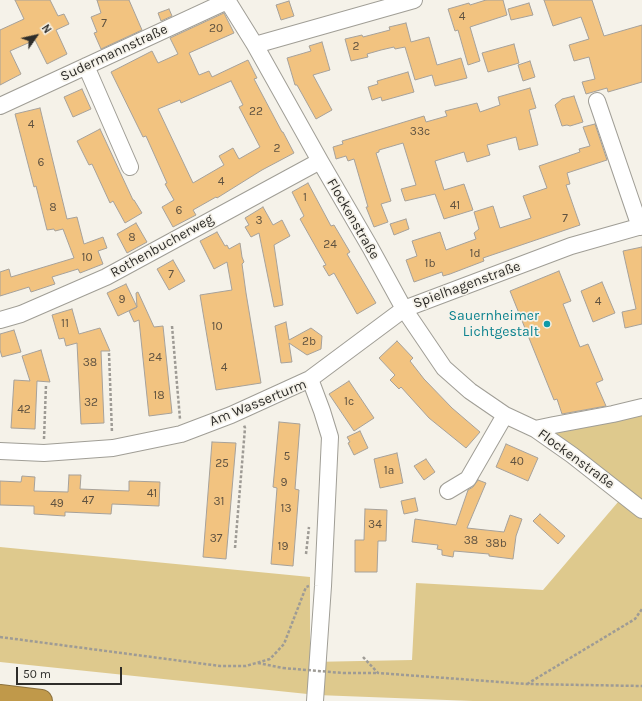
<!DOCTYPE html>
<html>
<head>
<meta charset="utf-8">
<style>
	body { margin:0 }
	#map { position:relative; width:642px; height:701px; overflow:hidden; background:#f5f2e9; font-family:Karla,sans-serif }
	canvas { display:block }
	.north { position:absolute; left:16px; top:16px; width:40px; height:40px; -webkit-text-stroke:3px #f5f2e9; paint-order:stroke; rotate:56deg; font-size:11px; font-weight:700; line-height:16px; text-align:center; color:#2e2d2a }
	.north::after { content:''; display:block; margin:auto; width:14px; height:18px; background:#2e2d2a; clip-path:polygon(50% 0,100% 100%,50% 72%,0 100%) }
	.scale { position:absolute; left:16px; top:667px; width:106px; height:18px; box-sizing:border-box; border:2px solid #2e2d2a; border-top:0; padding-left:5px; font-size:12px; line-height:14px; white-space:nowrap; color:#2e2d2a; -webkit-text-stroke:3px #f5f2e9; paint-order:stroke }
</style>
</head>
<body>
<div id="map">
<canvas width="642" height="701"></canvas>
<div class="north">N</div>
<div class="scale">50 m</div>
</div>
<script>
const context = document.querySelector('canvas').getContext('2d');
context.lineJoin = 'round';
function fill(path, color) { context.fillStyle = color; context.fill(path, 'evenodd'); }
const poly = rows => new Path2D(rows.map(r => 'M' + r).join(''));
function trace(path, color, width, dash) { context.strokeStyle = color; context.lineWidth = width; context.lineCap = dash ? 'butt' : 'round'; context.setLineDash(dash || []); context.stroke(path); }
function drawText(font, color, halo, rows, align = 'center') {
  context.font = font + ' Karla,sans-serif'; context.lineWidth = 3.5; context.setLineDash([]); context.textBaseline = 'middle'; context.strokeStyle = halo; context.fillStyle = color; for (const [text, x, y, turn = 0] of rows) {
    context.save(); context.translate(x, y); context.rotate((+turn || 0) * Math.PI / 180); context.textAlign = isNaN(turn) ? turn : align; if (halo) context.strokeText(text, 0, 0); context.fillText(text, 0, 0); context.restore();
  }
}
fill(poly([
	[642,412,642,701,473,701,317,695,0,662,0,547,310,577,310,662,412,660,416,583,543,590,624,495,550,432]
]), '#dec98d');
const building = poly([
	[15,0,50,0,58,16,64,14,69,24,56,30,67,54,47,64,35,40,10,51,21,74,0,85,0,30,24,19,15,0],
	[97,0,129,0,142,30,101,49,94,33,97,32,91,17,101,13,97,0],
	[486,0,503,0,507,15,470,27,480,61,468,65,458,30,455,31,448,9,469,3,470,5,486,0],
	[544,0,592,0,604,36,642,25,642,82,608,92,607,88,586,94,582,82,595,79,589,57,574,61,569,45,589,39,581,17,553,26,544,0],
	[289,1,294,16,281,20,276,5,289,1],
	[529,3,533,15,511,20,508,9,529,3],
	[169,9,172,16,161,21,158,13,169,9],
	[224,13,234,33,189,53,199,75,209,71,212,77,248,60,257,78,254,79,282,132,283,132,294,153,262,170,217,198,216,197,193,210,196,215,173,227,162,207,174,200,165,184,167,183,146,136,143,137,111,72,152,51,158,63,178,54,170,38,224,13],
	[231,81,243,105,239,107,260,147,239,159,233,148,219,156,224,165,193,183,158,109,180,100,181,103,231,81],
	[406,23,411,42,429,37,437,65,461,58,467,78,435,86,432,75,415,80,405,47,395,49,394,47,381,50,367,54,368,57,351,61,345,39,362,35,363,37,390,30,389,27,406,23],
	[322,42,330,70,313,75,332,110,316,119,297,85,295,85,287,58,311,51,309,46,322,42],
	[514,44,519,63,488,72,482,53,514,44],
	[530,61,535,77,523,81,518,65,530,61],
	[408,72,414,92,382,101,381,97,372,100,368,87,378,84,377,81,408,72],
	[530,88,536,108,529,110,538,145,519,150,516,137,487,145,490,155,467,162,464,152,435,161,444,190,464,184,473,210,444,219,435,194,405,201,401,189,416,185,403,143,379,150,379,152,376,153,391,201,381,204,388,222,374,227,366,207,368,207,354,159,348,161,346,156,336,159,333,147,343,144,342,141,424,116,426,122,447,116,445,111,477,103,480,112,500,105,498,97,530,88],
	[82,89,91,109,73,117,64,97,82,89],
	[574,96,583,122,570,126,567,125,562,126,555,105,562,99,574,96],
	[40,108,67,219,77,217,84,244,103,237,107,248,98,251,103,264,80,273,78,269,52,277,55,284,31,292,29,287,0,296,0,272,9,269,11,277,74,258,63,229,55,231,54,229,47,230,36,186,34,187,15,114,40,108],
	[595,124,607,160,567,173,570,184,566,185,580,225,483,258,484,261,450,274,443,276,442,272,414,282,406,260,417,256,412,241,440,232,446,250,476,239,474,233,479,229,474,212,493,206,500,228,531,218,523,196,547,188,539,166,580,152,579,149,590,146,583,127,595,124],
	[100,129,133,200,134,200,142,213,125,223,113,201,110,203,92,164,89,165,77,141,100,129],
	[308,183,331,226,334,225,350,252,347,254,376,303,357,314,334,273,329,276,323,266,326,265,300,219,304,216,292,192,308,183],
	[263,207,273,225,282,220,290,236,274,245,283,305,274,307,259,233,251,237,245,227,249,225,245,218,263,207],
	[406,219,409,229,394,235,390,224,406,219],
	[136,223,147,242,127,253,117,234,136,223],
	[217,232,225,246,227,245,229,249,240,243,242,257,244,262,242,264,246,293,261,383,216,390,200,295,232,290,227,262,214,269,200,241,217,232],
	[642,247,642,324,625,328,622,312,636,309,623,251,642,247],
	[173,260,185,281,169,290,157,269,173,260],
	[559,271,571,301,563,304,580,347,588,344,603,380,596,383,606,406,562,414,557,399,554,400,510,291,559,271],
	[602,282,615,313,593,322,581,291,602,282],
	[126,284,137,307,136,293,138,292,154,327,163,326,172,413,149,416,139,320,134,322,129,311,137,307,118,316,107,293,126,284],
	[72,309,79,334,100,328,110,351,101,351,104,423,81,424,77,343,66,346,64,338,59,339,52,315,72,309],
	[286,322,289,340,311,328,322,336,321,349,307,355,289,343,292,362,281,363,275,326,286,322],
	[14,330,21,352,2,357,0,350,0,334,14,330],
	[397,341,413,358,410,361,424,379,452,408,480,432,466,448,429,418,401,387,399,389,390,380,395,375,379,358,397,341],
	[41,350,50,382,37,381,35,429,11,428,14,380,30,381,22,356,41,350],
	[349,381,374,418,354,431,329,394,349,381],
	[279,422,300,424,295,489,299,490,293,566,271,564,277,488,273,487,279,422],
	[360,431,368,448,354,455,348,443,350,442,347,437,360,431],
	[212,442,236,443,226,559,203,557,212,442],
	[506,444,538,458,528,481,496,467,506,444],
	[397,453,403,483,380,488,374,459,397,453],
	[426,459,435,472,424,480,414,466,426,459],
	[69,475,81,475,80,489,129,491,129,481,160,482,159,506,112,504,111,514,65,512,65,516,34,514,34,506,0,505,0,481,21,482,22,476,35,477,34,491,68,492,69,475],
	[478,480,486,483,467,528,504,532,510,515,522,519,516,536,513,559,489,556,489,554,454,551,453,557,442,555,442,550,437,549,438,545,412,542,415,519,456,525,468,490,473,487,478,480],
	[415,498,418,511,404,514,401,501,415,498],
	[365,509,387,510,386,541,378,541,377,572,355,572,355,540,364,540,365,509],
	[540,514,565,536,558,544,533,521,540,514]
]);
fill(building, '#f2c380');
trace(building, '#a6a19a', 1);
const minor = poly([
	[227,0,255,45,320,161,370,247,404,309,444,368,470,391,505,415,535,429,572,455,642,510],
	[255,45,414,0],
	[86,66,130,167],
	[597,101,640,227],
	[0,106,227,1],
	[0,320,21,314,106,277,320,161],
	[310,379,322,411,330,437,323,586,315,701],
	[535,429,554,425,613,414,642,407],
	[0,451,44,453,113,448,181,434,231,415,310,379,404,309,571,246,642,226],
	[448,491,468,479,505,415]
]);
const highway = poly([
	[0,696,41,701]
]);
trace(minor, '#a09e96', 18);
trace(highway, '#8d733f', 24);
trace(poly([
	[172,326,180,419],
	[109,353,112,433],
	[44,439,46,385],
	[235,548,245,428,244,425],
	[306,554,309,527],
	[0,637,220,666,246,666,270,659,284,644,306,587,309,586],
	[363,657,378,673,527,684,642,686],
	[258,663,283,668],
	[343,673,377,673],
	[527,684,635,619,642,609]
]), '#9e9b95', 2.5, [3, 2]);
trace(minor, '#fff', 16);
trace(highway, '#c0994a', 22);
trace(poly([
	[283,668,343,673]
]), '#9e9b95', 2.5, [3, 2]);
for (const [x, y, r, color] of [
	[547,324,4,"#0f9aa8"]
]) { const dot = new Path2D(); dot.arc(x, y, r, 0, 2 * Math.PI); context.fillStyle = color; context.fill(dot); trace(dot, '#f5f2e9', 1.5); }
drawText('12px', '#5f5240', null, [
	["4",462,17],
	["7",104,24],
	["20",216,29],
	["2",356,47],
	["22",256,112],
	["4",31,125],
	["33c",420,132],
	["2",277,149],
	["6",41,163],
	["4",221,182],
	["1",305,198],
	["41",455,206],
	["8",53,208],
	["6",179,211],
	["7",565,219],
	["3",259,221],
	["8",132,238],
	["24",330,245],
	["1d",475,254],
	["10",87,258],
	["1b",430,264],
	["7",171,275],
	["9",122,300],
	["4",598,302],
	["11",65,324],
	["10",217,327],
	["2b",309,342],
	["24",155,358],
	["38",90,363],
	["4",224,368],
	["18",159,396],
	["1c",349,402],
	["32",91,403],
	["42",24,410],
	["5",287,457],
	["40",517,462],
	["25",222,464],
	["1a",389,471],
	["9",284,483],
	["41",152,494],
	["47",88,501],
	["31",219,502],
	["49",57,504],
	["13",286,509],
	["34",375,525],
	["37",216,539],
	["38",471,541],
	["38b",496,544],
	["19",283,547]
]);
drawText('14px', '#2e2d2a', '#f5f2e9', [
	["Sudermannstraße",114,53,-25],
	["Flockenstraße",353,219,60],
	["Rothenbucherweg",162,246,-29],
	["Spielhagenstraße",467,285,-20],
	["Am Wasserturm",258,403,-22],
	["Flockenstraße",576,459,36]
]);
drawText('14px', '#0d838f', '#f5f2e9', [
	["Sauernheimer",539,316],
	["Lichtgestalt",539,332]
], 'right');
</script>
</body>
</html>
